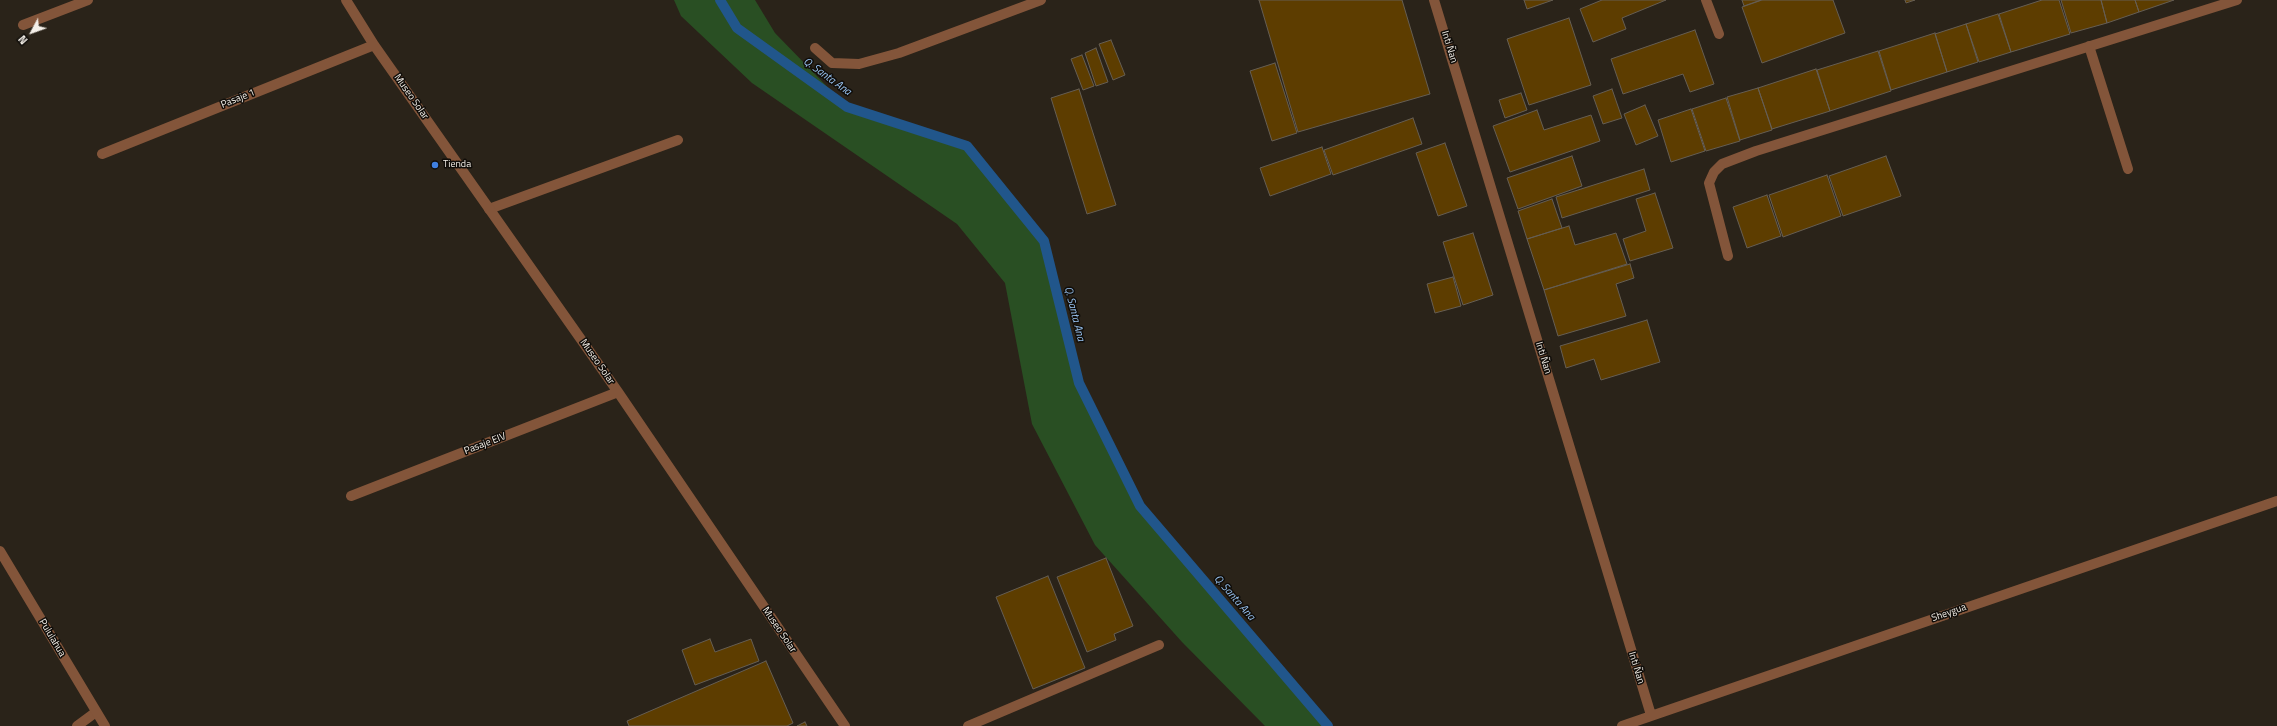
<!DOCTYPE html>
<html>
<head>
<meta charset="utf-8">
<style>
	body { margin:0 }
	#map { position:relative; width:2277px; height:726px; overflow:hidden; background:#2a2319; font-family:"Titillium Web",sans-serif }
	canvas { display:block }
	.north { position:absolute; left:12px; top:12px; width:40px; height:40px; -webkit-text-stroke:3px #100d09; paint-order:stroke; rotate:229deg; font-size:11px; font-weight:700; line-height:16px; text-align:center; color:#f5f0e9 }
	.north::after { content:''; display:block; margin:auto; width:14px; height:18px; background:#f5f0e9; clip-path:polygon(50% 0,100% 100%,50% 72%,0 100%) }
</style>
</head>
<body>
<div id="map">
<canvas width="2277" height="726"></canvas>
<div class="north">N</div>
</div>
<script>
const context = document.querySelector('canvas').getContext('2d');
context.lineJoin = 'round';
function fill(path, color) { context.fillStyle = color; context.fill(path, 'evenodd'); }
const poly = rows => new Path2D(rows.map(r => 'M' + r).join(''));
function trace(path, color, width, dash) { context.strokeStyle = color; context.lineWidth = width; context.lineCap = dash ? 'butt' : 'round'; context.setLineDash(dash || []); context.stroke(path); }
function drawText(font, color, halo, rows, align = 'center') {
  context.font = font + ' "Titillium Web",sans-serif'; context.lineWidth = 3; context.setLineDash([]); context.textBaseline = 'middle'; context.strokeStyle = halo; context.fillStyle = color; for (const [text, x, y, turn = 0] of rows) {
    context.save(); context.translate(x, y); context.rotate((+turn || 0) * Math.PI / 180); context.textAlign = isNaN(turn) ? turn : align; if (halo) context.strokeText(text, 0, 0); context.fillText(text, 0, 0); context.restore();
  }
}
fill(poly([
	[674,0,755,0,775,33,847,107,967,146,1044,241,1079,383,1140,506,1328,726,1265,726,1182,642,1095,545,1032,424,1005,283,957,224,752,83,681,16]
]), '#294f23');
trace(poly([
	[720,0,737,28,847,107,967,146,1044,241,1079,383,1140,506,1328,726]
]), '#21568b', 10);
const building = poly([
	[1259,0,1402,0,1430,94,1298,132,1259,0],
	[1524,0,1553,0,1527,9,1524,0],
	[1602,0,1666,0,1622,18,1626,29,1593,42,1580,9,1602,0],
	[1742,0,1761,0,1744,6,1742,0],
	[1762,0,1833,0,1845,33,1762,63,1742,7,1762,0],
	[1905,0,1915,0,1906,3,1905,0],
	[2042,0,2059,0,2070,34,2011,52,1999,14,2042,0],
	[2061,0,2101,0,2107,23,2071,33,2061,0],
	[2101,0,2135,0,2139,12,2107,23,2101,0],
	[2135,0,2174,0,2139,12,2135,0],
	[1998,14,2011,52,1979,62,1966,24,1998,14],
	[1569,18,1591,85,1529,105,1507,39,1569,18],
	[1966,24,1978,62,1947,72,1935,34,1966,24],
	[1695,30,1714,84,1690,92,1683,74,1623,94,1611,59,1695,30],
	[1935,33,1947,72,1891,90,1879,51,1935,33],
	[1111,40,1125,75,1113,80,1099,44,1111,40],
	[1096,48,1108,82,1096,86,1085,53,1096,48],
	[1878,51,1891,91,1830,111,1817,70,1878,51],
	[1082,55,1094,86,1083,90,1071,59,1082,55],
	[1275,63,1297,133,1272,141,1250,71,1275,63],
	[1816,69,1830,111,1772,129,1758,88,1816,69],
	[1758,88,1772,130,1740,140,1727,97,1758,88],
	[1079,89,1116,205,1087,214,1051,98,1079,89],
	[1612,89,1622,118,1603,124,1593,96,1612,89],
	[1521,93,1527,110,1505,118,1499,100,1521,93],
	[1726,98,1740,141,1706,151,1692,109,1726,98],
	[1645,105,1658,136,1636,145,1624,114,1645,105],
	[1691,109,1705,151,1671,162,1658,120,1691,109],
	[1537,110,1544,130,1591,115,1600,141,1510,172,1493,126,1537,110],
	[1413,118,1422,144,1333,175,1324,150,1413,118],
	[1445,143,1467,206,1438,216,1416,153,1445,143],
	[1322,147,1331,174,1270,196,1260,168,1322,147],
	[1572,156,1582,186,1518,209,1507,178,1572,156],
	[1886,156,1901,196,1843,216,1829,176,1886,156],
	[1644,169,1650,190,1562,218,1556,197,1644,169],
	[1827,175,1841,216,1783,237,1769,195,1827,175],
	[1655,193,1673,248,1630,261,1623,239,1646,231,1636,199,1655,193],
	[1767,195,1781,236,1747,248,1733,207,1767,195],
	[1552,199,1562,228,1527,239,1518,211,1552,199],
	[1569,226,1575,245,1616,233,1627,264,1544,290,1527,239,1569,226],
	[1473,233,1493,295,1463,305,1443,242,1473,233],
	[1630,264,1634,278,1616,284,1626,316,1558,336,1544,290,1630,264],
	[1453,277,1461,306,1435,313,1427,284,1453,277],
	[1647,320,1660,362,1601,380,1594,359,1566,368,1560,346,1647,320],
	[1106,558,1133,626,1114,634,1116,640,1087,652,1057,577,1106,558],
	[1048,576,1085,668,1033,689,996,597,1048,576],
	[710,639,715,652,751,639,759,661,695,685,682,650,710,639],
	[766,661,793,723,787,726,629,726,627,721,766,661],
	[805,722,807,726,797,726,805,722]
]);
fill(building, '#5d3d00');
trace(building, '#665e53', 1);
trace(poly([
	[2089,46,2128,169],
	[489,209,678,140],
	[1728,256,1709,183,1714,172,1722,164,1756,151,2237,0]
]), '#83553a', 10);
trace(poly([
	[346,0,374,45,618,392,845,726],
	[1434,0,1651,715],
	[1706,0,1719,34],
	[23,25,88,0],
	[815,48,832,63,859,64,899,53,1041,0],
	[102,154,374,45],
	[351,496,618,392],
	[77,726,96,712],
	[968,726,1159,645],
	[1622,726,2277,501]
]), '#83553a', 10);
trace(poly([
	[0,551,105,726]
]), '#83553a', 10);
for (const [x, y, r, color] of [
	[435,165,4,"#3f7fe0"]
]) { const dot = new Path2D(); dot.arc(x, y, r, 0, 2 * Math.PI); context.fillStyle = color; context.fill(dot); trace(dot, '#100d09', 1.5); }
drawText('10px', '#f5f0e9', '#100d09', [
	["Inti Ñan",1449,47,73],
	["Museo Solar",411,97,55],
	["Pasaje 1",238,99,-22],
	["Inti Ñan",1543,358,73],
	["Museo Solar",597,362,55],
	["Pasaje EIV",485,444,-21],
	["Sheygua",1949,613,-19],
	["Museo Solar",779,630,56],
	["Pululahua",52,638,59],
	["Inti Ñan",1636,668,73]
]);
drawText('10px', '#f5f0e9', '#100d09', [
	["Tienda",443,165]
], 'left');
drawText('italic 11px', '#98c3f1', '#100d09', [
	["Q. Santa Ana",827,77,36],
	["Q. Santa Ana",1074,314,76],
	["Q. Santa Ana",1234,598,49]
]);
</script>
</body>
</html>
